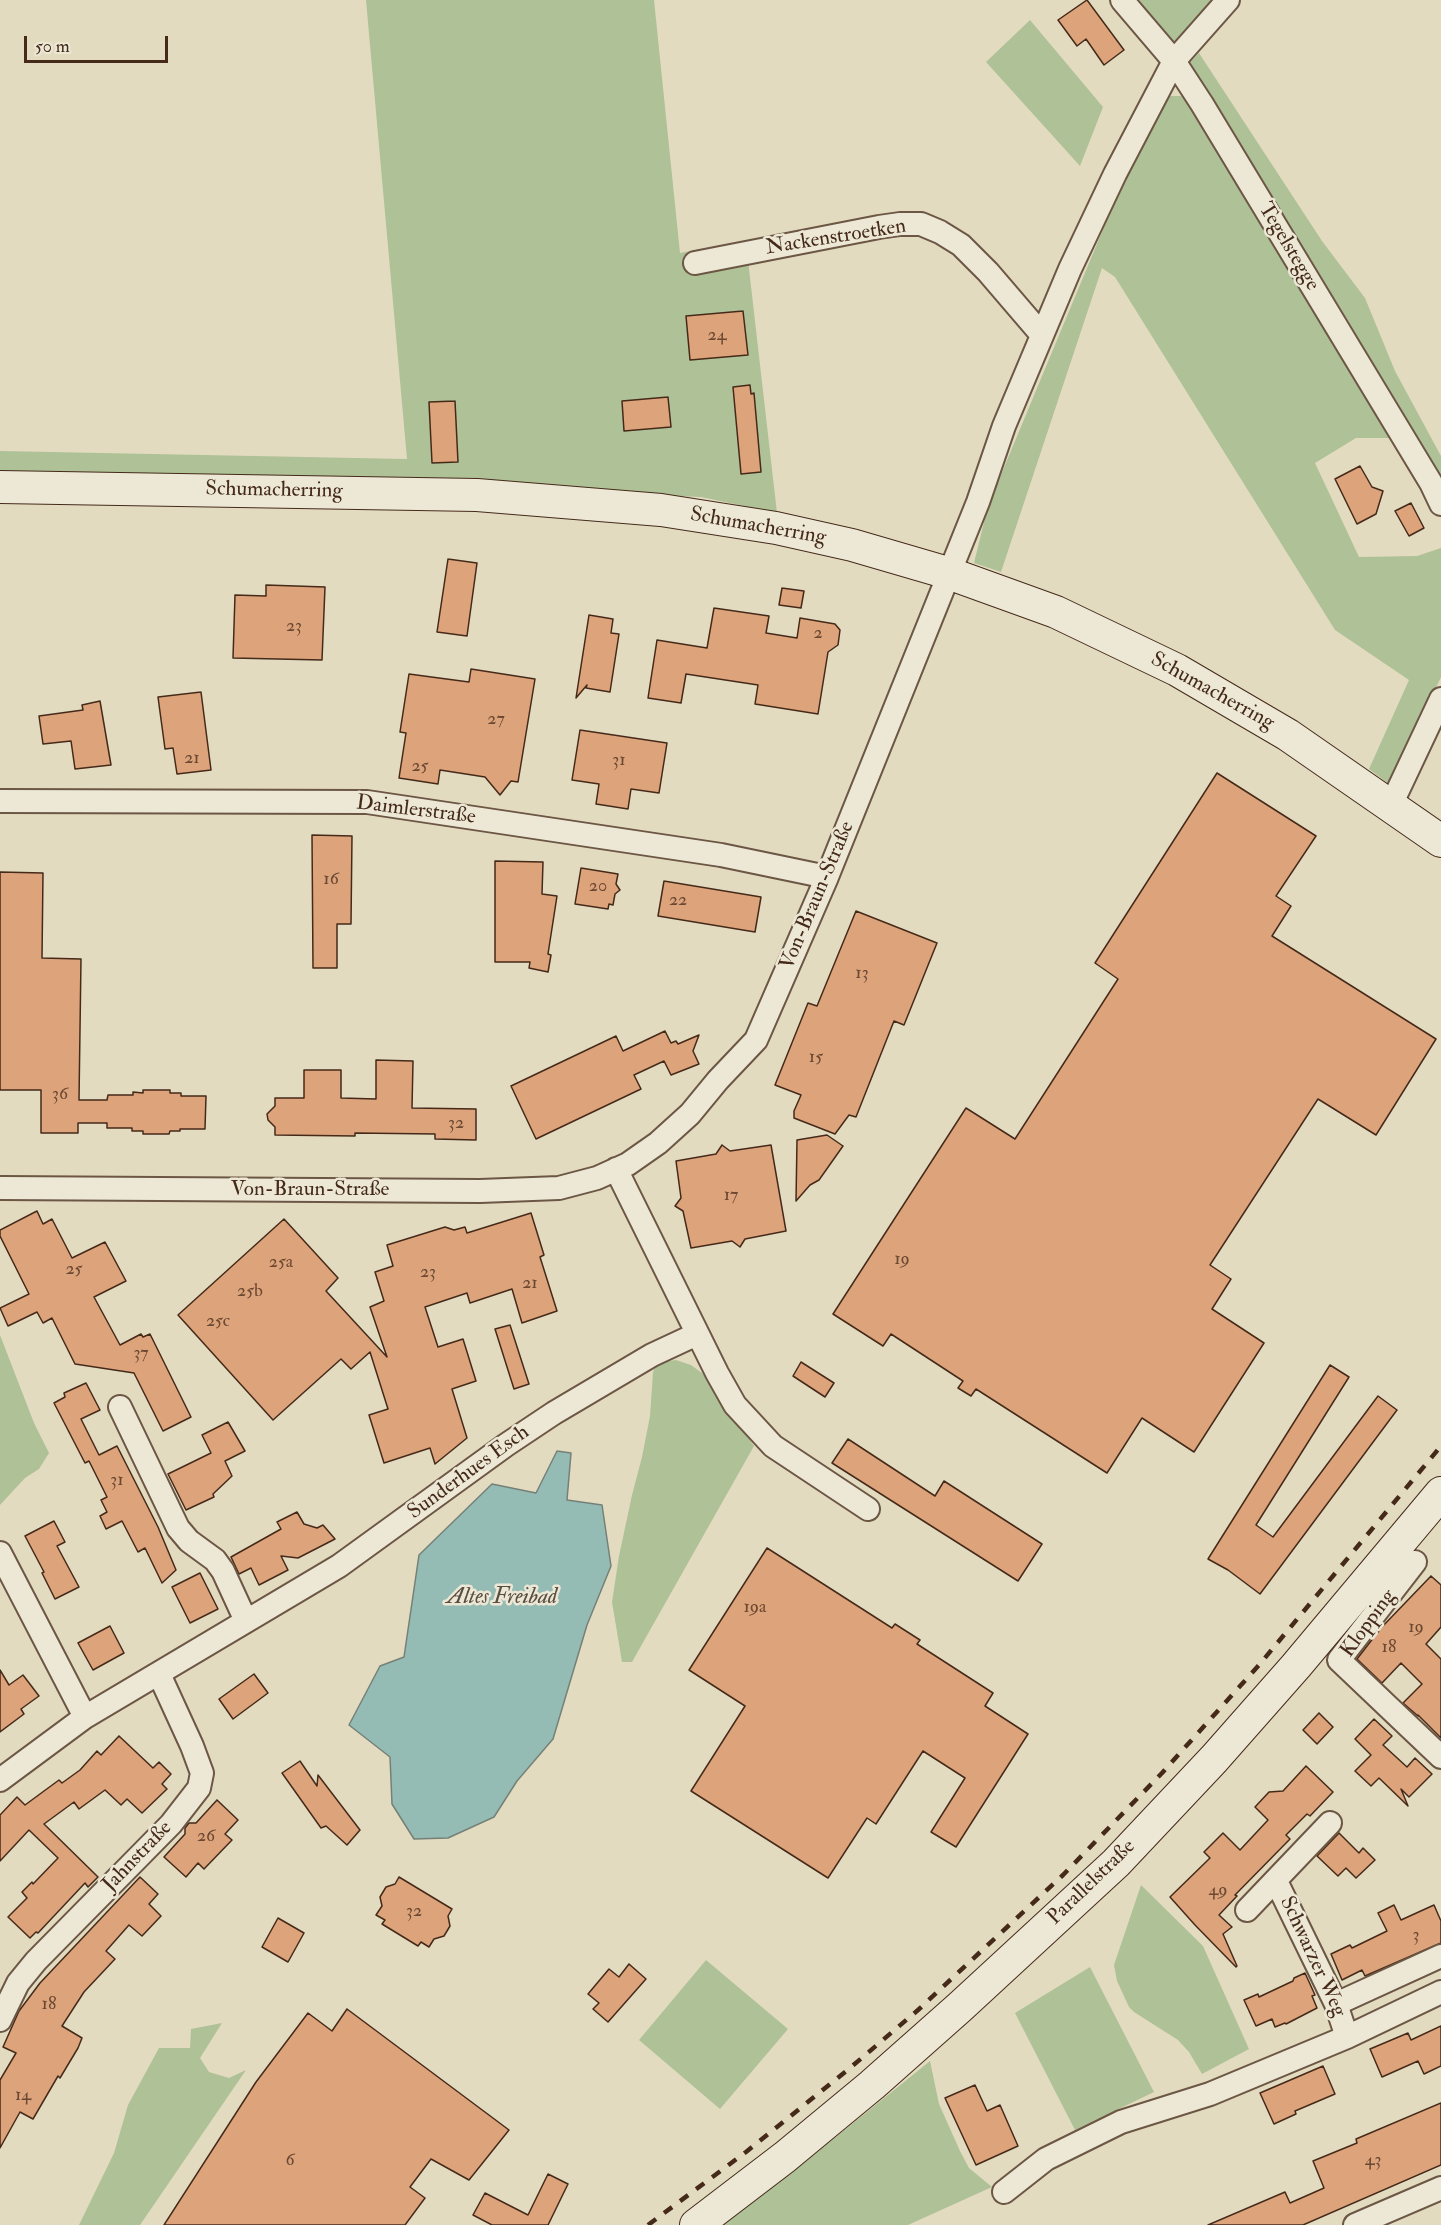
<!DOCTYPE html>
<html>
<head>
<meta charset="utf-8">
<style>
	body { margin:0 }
	#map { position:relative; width:1441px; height:2225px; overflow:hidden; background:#e3dbc0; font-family:"IM FELL Double Pica",serif }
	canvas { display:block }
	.scale { position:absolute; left:24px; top:36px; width:144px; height:27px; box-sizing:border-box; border:3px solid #452a1a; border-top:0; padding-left:8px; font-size:18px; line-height:21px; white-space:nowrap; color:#452a1a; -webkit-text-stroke:4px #ede8d6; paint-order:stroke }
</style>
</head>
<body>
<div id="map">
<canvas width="1441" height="2225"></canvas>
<div class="scale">50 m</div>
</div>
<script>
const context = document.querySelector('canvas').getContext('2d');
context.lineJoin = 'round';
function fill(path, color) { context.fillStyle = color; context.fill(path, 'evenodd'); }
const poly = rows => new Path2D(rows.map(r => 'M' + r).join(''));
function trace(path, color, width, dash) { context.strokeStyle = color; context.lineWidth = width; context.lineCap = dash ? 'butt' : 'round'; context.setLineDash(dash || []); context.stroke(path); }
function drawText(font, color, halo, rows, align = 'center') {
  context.font = font + ' "IM FELL Double Pica",serif'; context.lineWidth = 5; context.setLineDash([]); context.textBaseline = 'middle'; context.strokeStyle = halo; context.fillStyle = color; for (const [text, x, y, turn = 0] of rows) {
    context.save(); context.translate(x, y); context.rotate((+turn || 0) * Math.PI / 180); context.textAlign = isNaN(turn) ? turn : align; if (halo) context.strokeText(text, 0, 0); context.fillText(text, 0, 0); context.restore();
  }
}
fill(poly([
	[366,0,654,0,680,253,743,241,748,260,777,513,701,497,0,473,0,451,407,459],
	[1139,0,1218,0,1176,50],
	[1030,20,1103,107,1080,166,986,62],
	[1199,53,1322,241,1365,298,1395,371,1441,456,1441,485,1185,68],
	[1161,96,1185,96,1397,438,1356,438,1315,463,1359,557,1417,556,1441,548,1441,677,1389,784,1369,769,1409,680,1335,630,1115,277,1102,268,1001,572,974,563,988,506,1146,126],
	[0,1335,34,1423,49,1453,39,1469,25,1478,0,1505],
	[676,1360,691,1365,702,1373,754,1446,632,1662,622,1662,612,1602,619,1556,632,1495,642,1457,650,1416,653,1372,657,1363],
	[1141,1885,1203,1946,1249,2049,1202,2074,1189,2052,1178,2040,1134,2012,1129,2007,1117,1981,1114,1965],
	[706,1960,788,2029,720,2109,639,2040],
	[1090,1967,1154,2092,1075,2130,1015,2013],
	[222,2023,200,2058,209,2072,229,2078,246,2070,140,2225,79,2225,114,2153,128,2105,159,2048,190,2048,191,2029],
	[930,2061,939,2104,960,2151,969,2168,992,2187,908,2225,721,2225,795,2170]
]), '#afc196');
const water = poly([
	[557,1451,571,1453,567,1500,602,1505,611,1566,587,1625,553,1739,517,1781,494,1817,448,1838,414,1839,392,1804,390,1757,349,1725,380,1666,404,1657,419,1555,492,1484,536,1493,557,1451]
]);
fill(water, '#95bbb5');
trace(water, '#758177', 1.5);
const building = poly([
	[1087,0,1124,50,1104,65,1086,39,1077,46,1058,20,1087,0],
	[743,311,748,355,690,360,686,316,743,311],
	[750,385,751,394,754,393,761,472,741,474,733,387,750,385],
	[668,397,671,427,624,431,622,401,668,397],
	[455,401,458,462,432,463,429,402,455,401],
	[1360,466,1372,487,1383,491,1376,514,1357,524,1335,479,1360,466],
	[1411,503,1424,528,1409,536,1395,511,1411,503],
	[448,559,477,563,467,636,437,632,448,559],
	[266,585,325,587,322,660,233,658,235,595,266,596,266,585],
	[782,588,804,591,801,608,779,605,782,588],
	[714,608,769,616,766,633,797,638,800,618,835,624,840,630,838,645,828,652,818,714,755,704,758,685,686,674,681,703,648,698,657,640,707,648,714,608],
	[589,615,613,619,611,633,619,634,610,692,586,688,587,685,576,698,589,615],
	[471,669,535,679,518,782,511,781,500,795,485,777,440,770,438,784,399,778,406,733,400,732,409,674,469,682,471,669],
	[201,692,211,770,177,774,173,748,165,749,158,697,201,692],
	[100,701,111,765,75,769,71,741,43,744,39,716,83,710,82,705,100,701],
	[580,730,667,743,659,793,631,789,628,809,596,804,599,784,572,780,580,730],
	[1217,773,1316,836,1276,896,1291,906,1272,936,1436,1039,1376,1135,1318,1099,1210,1265,1231,1279,1212,1309,1264,1343,1194,1452,1142,1418,1107,1473,976,1389,971,1396,958,1388,963,1381,891,1334,883,1346,833,1314,966,1108,1015,1139,1118,979,1095,963,1217,773],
	[312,835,352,836,351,924,337,924,337,968,313,968,312,835],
	[495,861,543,862,542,894,557,896,548,954,551,955,548,972,529,968,530,962,495,962,495,861],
	[581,868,618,874,616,884,620,890,615,894,613,905,609,904,608,909,575,904,581,868],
	[0,872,43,873,42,958,81,959,79,1100,107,1100,108,1095,133,1095,133,1092,143,1093,143,1090,170,1090,170,1093,181,1093,181,1096,206,1096,205,1129,180,1129,180,1131,170,1131,169,1134,143,1134,143,1131,132,1131,132,1128,107,1128,107,1123,78,1123,78,1133,41,1133,41,1090,0,1090,0,872],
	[664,881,761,897,755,932,658,916,664,881],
	[856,911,937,943,904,1025,894,1021,856,1117,849,1115,835,1134,794,1118,794,1111,801,1095,775,1085,808,1003,817,1006,856,911],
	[665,1031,671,1043,676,1041,678,1044,699,1035,693,1051,699,1064,671,1075,664,1061,634,1075,641,1089,536,1139,511,1086,616,1036,623,1051,665,1031],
	[376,1060,413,1061,412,1108,476,1109,476,1140,435,1139,435,1134,355,1133,355,1136,275,1135,275,1127,268,1120,267,1114,275,1106,275,1098,304,1098,304,1070,341,1070,341,1098,376,1099,376,1060],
	[827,1135,843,1146,819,1180,810,1185,796,1201,797,1140,827,1135],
	[722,1145,730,1151,771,1145,786,1231,745,1239,740,1247,732,1241,691,1248,683,1211,675,1206,681,1198,676,1161,716,1154,722,1145],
	[37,1211,43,1224,52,1219,72,1258,105,1242,126,1281,94,1297,120,1345,141,1334,143,1337,150,1334,191,1417,163,1431,134,1373,75,1364,52,1318,43,1323,37,1312,8,1326,0,1308,29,1294,0,1236,0,1230,37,1211],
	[531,1213,544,1255,540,1257,557,1311,522,1323,512,1289,470,1303,467,1293,425,1307,438,1347,463,1339,476,1381,452,1389,467,1438,435,1464,430,1448,384,1463,369,1415,388,1409,370,1352,351,1369,341,1359,273,1420,178,1315,284,1219,338,1278,326,1291,387,1357,370,1307,384,1301,375,1272,393,1266,387,1245,445,1227,454,1230,465,1227,467,1233,531,1213],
	[510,1325,529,1384,514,1389,495,1329,510,1325],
	[801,1362,834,1383,825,1397,793,1376,801,1362],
	[1330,1365,1349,1377,1256,1525,1273,1537,1378,1396,1397,1410,1260,1594,1228,1570,1208,1559,1330,1365],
	[86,1383,100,1410,81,1419,99,1455,117,1446,158,1527,176,1570,162,1583,145,1548,138,1552,122,1521,106,1529,100,1516,107,1512,101,1500,107,1497,89,1461,85,1463,54,1403,65,1397,64,1393,86,1383],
	[228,1422,245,1451,225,1461,232,1476,213,1494,214,1497,186,1510,168,1474,211,1453,202,1435,228,1422],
	[848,1439,935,1496,944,1481,1042,1544,1018,1581,832,1463,848,1439],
	[297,1512,304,1524,317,1528,323,1525,335,1539,298,1558,281,1556,288,1570,259,1585,251,1568,239,1574,231,1557,281,1529,277,1522,297,1512],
	[54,1521,65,1542,57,1546,79,1587,55,1599,42,1573,44,1572,25,1536,54,1521],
	[767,1548,892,1628,895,1624,920,1640,917,1644,993,1693,985,1706,1028,1734,956,1847,931,1832,965,1778,923,1751,876,1824,867,1818,828,1878,691,1791,745,1706,689,1670,767,1548],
	[200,1573,218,1609,190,1623,172,1587,200,1573],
	[1431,1576,1441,1585,1441,1627,1426,1644,1441,1659,1441,1738,1418,1715,1418,1716,1403,1703,1422,1684,1401,1663,1382,1683,1357,1659,1381,1628,1431,1576],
	[110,1626,124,1653,93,1670,78,1643,110,1626],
	[0,1670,9,1685,23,1675,39,1696,21,1709,24,1714,0,1732,0,1670],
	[254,1674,268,1693,233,1719,219,1699,254,1674],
	[1319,1713,1333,1727,1317,1744,1303,1730,1319,1713],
	[1374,1719,1392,1736,1383,1745,1407,1767,1415,1758,1432,1774,1409,1797,1401,1789,1408,1806,1379,1778,1371,1786,1355,1771,1371,1755,1355,1739,1374,1719],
	[119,1736,153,1768,159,1762,171,1774,162,1784,167,1789,142,1813,127,1799,121,1805,105,1790,79,1809,74,1802,44,1824,98,1877,88,1887,85,1883,38,1933,36,1932,30,1938,8,1917,27,1898,22,1892,32,1882,33,1884,58,1858,29,1830,0,1861,0,1815,17,1797,25,1805,59,1780,62,1783,80,1770,97,1751,101,1755,119,1736],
	[300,1761,317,1786,318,1775,360,1830,347,1845,326,1826,321,1828,282,1773,300,1761],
	[1306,1766,1333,1792,1310,1816,1307,1814,1286,1835,1290,1839,1235,1895,1237,1896,1219,1915,1232,1927,1223,1934,1237,1966,1236,1967,1195,1925,1170,1897,1210,1858,1204,1852,1223,1833,1240,1850,1268,1820,1255,1807,1269,1792,1283,1791,1306,1766],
	[217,1800,238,1820,225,1834,232,1840,204,1869,198,1863,186,1877,164,1857,185,1834,185,1828,189,1823,196,1823,217,1800],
	[1339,1833,1359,1853,1363,1848,1375,1860,1356,1878,1346,1868,1338,1876,1317,1856,1339,1833],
	[140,1877,158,1894,149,1904,161,1916,142,1936,129,1925,106,1951,115,1959,84,1992,62,2026,82,2038,78,2048,60,2078,58,2076,33,2119,20,2112,0,2148,0,2080,16,2053,3,2047,19,2011,40,1983,140,1877],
	[399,1877,452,1909,448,1916,450,1926,444,1936,434,1939,429,1947,421,1942,418,1946,382,1924,385,1920,376,1915,382,1906,380,1897,386,1887,395,1884,399,1877],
	[1394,1905,1401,1920,1434,1905,1441,1921,1441,1943,1365,1976,1362,1970,1342,1980,1331,1954,1350,1945,1352,1948,1387,1931,1378,1913,1394,1905],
	[278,1918,304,1933,288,1962,262,1947,278,1918],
	[629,1964,646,1979,608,2022,593,2009,599,2003,588,1994,609,1969,619,1977,629,1964],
	[1305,1973,1315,1995,1312,1996,1317,2008,1286,2024,1285,2023,1275,2027,1272,2019,1256,2026,1244,2000,1258,1994,1259,1997,1293,1981,1294,1978,1305,1973],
	[347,2009,509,2130,469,2180,431,2159,410,2187,425,2198,405,2225,164,2225,256,2082,308,2013,332,2031,347,2009],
	[1441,2026,1441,2066,1424,2074,1418,2061,1382,2077,1370,2049,1408,2033,1411,2040,1441,2026],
	[1323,2066,1335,2094,1295,2111,1296,2114,1274,2124,1260,2093,1323,2066],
	[975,2085,987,2111,1000,2105,1018,2146,976,2165,945,2098,975,2085],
	[1441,2103,1441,2165,1303,2225,1208,2225,1285,2192,1290,2203,1324,2188,1313,2161,1357,2143,1356,2139,1441,2103],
	[548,2174,568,2184,548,2225,492,2225,473,2215,485,2193,528,2215,548,2174]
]);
fill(building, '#dda37b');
trace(building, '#452a1a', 1.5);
const minor = poly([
	[1122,0,1174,61,1202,104,1431,483,1441,504],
	[695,263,879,227,900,224,921,224,940,232,961,245,988,272,1042,335],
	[0,801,367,802,721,855,827,877],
	[1391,805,1441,699],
	[616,1169,717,1373,735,1405,773,1446,868,1509],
	[0,1188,480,1191,559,1188,597,1178,628,1164,658,1143,690,1114,718,1080,756,1040,827,877,978,502,1004,426,1070,269,1115,174,1174,61,1228,0],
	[120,1407,178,1528,189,1541,215,1560,223,1571,246,1621],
	[0,1553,85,1717],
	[1415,1562,1339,1660,1441,1757],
	[0,1780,85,1717,339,1566,506,1445,554,1413,652,1355,697,1334],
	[1276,1881,1336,2004,1347,2037],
	[1247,1910,1330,1823],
	[1336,2004,1441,1956],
	[0,2020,18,1983,36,1961,171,1824,199,1788,202,1773,192,1746,159,1674],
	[1004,2192,1046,2159,1121,2122,1210,2094,1347,2037,1441,1992],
	[1355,2225,1441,2188]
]);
const secondary = poly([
	[0,487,477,495,661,510,776,528,852,545,948,573,1056,612,1177,670,1288,735,1441,841],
	[696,2225,785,2157,872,2085,960,2007,1116,1863,1214,1759,1296,1666,1441,1493]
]);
trace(minor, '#6c5644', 26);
trace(secondary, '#452a1a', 34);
trace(minor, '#ede8d6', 22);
trace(secondary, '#ede8d6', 32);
trace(poly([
	[648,2225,746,2152,850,2068,918,2010,1063,1875,1162,1773,1259,1665,1441,1446]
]), '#452a1a', 4.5, [10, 10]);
drawText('18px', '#6b4832', null, [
	["24",717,336],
	["23",294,627],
	["2",818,634],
	["27",496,720],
	["21",192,759],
	["31",619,761],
	["25",420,767],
	["16",331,880],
	["20",598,887],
	["22",678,901],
	["13",862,974],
	["15",816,1058],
	["36",60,1095],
	["32",456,1124],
	["17",731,1196],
	["19",902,1260],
	["25a",281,1263],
	["25",74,1270],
	["23",428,1273],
	["21",530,1284],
	["25b",250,1292],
	["25c",218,1322],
	["37",141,1354],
	["31",117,1481],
	["19a",755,1608],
	["19",1416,1628],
	["18",1389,1648],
	["26",206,1837],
	["49",1218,1891],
	["32",414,1912],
	["3",1416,1936],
	["18",49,2005],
	["14",23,2096],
	["6",290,2161],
	["43",1373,2161]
]);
drawText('21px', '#452a1a', '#ede8d6', [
	["Nackenstroetken",836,238,-9],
	["Tegelstegge",1288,247,59],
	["Schumacherring",274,491,1],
	["Schumacherring",758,527,10],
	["Schumacherring",1212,692,29],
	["Daimlerstraße",416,811,7],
	["Von-Braun-Straße",818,896,-67],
	["Von-Braun-Straße",310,1190],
	["Sunderhues Esch",469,1473,-36],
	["Klopping",1369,1624,-54],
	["Jahnstraße",138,1857,-46],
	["Parallelstraße",1092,1883,-44],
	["Schwarzer Weg",1312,1957,65]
]);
drawText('italic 22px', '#594e41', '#ede8d6', [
	["Altes Freibad",502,1598]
]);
</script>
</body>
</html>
